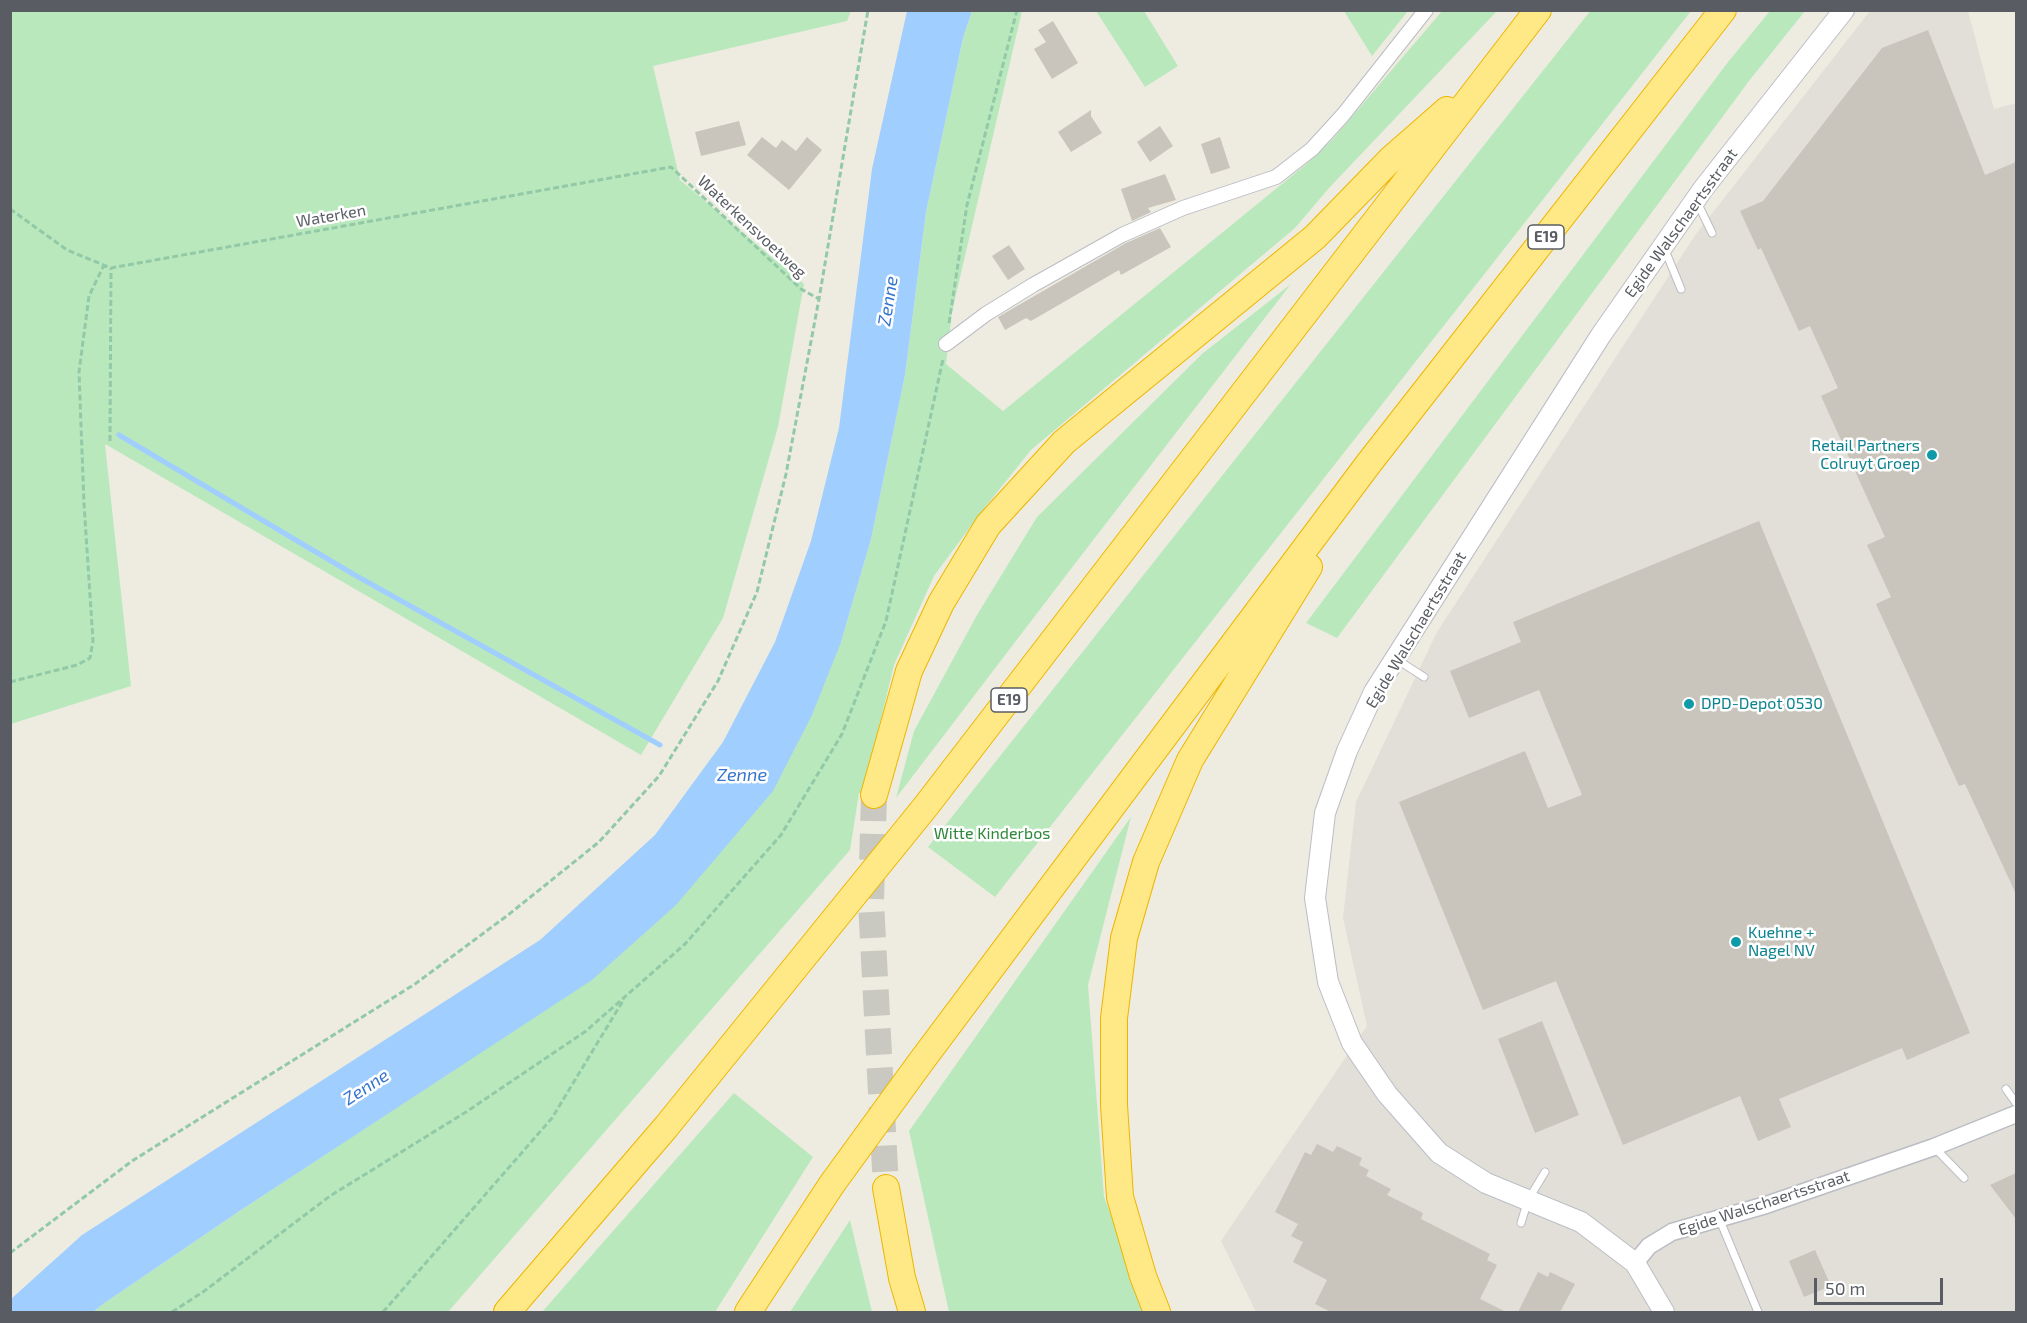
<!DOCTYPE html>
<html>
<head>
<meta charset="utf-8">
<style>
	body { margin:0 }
	#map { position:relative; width:2027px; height:1323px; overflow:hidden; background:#eeece0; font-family:"Exo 2",sans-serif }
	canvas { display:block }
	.frame { position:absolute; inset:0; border:12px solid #595d63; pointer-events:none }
	.scale { position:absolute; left:1814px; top:1278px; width:129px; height:27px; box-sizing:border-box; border:3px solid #595d63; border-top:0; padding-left:8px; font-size:18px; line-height:21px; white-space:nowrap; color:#595d63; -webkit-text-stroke:4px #fff; paint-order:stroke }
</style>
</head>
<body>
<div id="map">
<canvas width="2027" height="1323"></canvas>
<div class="frame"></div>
<div class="scale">50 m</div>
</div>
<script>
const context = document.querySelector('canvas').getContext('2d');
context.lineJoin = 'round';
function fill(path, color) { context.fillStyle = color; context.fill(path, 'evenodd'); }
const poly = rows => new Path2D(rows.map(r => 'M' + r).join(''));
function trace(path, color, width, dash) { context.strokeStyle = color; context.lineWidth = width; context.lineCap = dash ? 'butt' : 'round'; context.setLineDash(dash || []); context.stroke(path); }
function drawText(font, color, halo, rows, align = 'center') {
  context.font = font + ' "Exo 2",sans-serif'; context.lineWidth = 5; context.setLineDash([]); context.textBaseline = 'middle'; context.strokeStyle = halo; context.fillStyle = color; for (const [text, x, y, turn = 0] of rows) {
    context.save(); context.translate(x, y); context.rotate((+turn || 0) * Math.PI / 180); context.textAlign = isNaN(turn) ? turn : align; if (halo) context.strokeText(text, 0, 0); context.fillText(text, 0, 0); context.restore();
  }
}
fill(poly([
	[1870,11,1968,11,1994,109,2016,103,2016,1312,1256,1312,1221,1241,1367,1026,1343,918,1356,802,1437,632,1696,234]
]), '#e1dfd8');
fill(poly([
	[1591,10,1691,11,995,897,928,847],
	[11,11,851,11,847,21,653,66,680,180,804,284,778,427,723,618,641,755,105,444,131,686,11,724],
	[972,11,1022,11,952,312,946,364,1003,411,1304,166,1332,140,1442,11,1497,11,1329,188,1295,228,1031,450,982,511,934,576,894,665,863,793,859,793,850,850,448,1312,93,1312,103,1304,241,1210,414,1096,841,642,871,539,905,375,926,212,963,38],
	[1096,11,1144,11,1178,66,1145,87],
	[1344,11,1408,11,1372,56],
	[1770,11,1805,11,1749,81,1337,638,1306,623,1728,62],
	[1291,284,1077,561,896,798,914,731,977,615,1037,517,1202,354],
	[1131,817,1088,985,1104,1197,1148,1312,949,1312,909,1131],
	[734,1093,813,1157,715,1312,542,1312],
	[850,1220,872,1312,790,1312]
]), '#bae8bd');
fill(poly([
	[907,11,972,11,963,38,926,212,905,375,871,539,841,642,812,715,773,791,676,905,592,980,241,1210,103,1304,93,1312,11,1312,11,1299,82,1235,540,940,655,835,723,742,775,642,811,541,839,428,872,169]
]), '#9fceff');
trace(poly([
	[119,435,353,574,660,745]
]), '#9fceff', 5);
fill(poly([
	[1053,21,1078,63,1052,79,1034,49,1046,42,1038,30],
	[1928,30,1985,175,2016,162,2016,894,1965,784,1959,786,1876,604,1891,597,1867,545,1885,537,1821,396,1838,388,1810,326,1799,331,1761,248,1758,250,1740,211,1763,201,1882,48],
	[1091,110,1091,116,1102,133,1071,152,1058,132],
	[739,121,746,145,701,156,695,132],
	[1160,126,1173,146,1150,162,1137,142],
	[762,137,776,148,782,140,796,151,807,137,822,150,789,190,747,155],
	[1220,137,1230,168,1211,174,1201,144],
	[1165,174,1176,200,1148,208,1151,212,1132,221,1121,189],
	[1160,228,1171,247,1121,275,1119,270,1031,321,1026,318,1005,330,998,317,1126,243],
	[1009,245,1025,269,1008,280,992,256],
	[1759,521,1970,1033,1907,1060,1902,1048,1779,1099,1791,1127,1758,1141,1740,1096,1623,1145,1556,981,1483,1010,1399,802,1525,751,1548,808,1582,795,1539,690,1469,718,1450,671,1521,642,1513,622],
	[1542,1021,1579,1115,1535,1133,1498,1039],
	[1317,1144,1333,1152,1337,1146,1362,1158,1359,1165,1369,1170,1366,1176,1391,1189,1387,1195,1423,1213,1421,1219,1490,1254,1487,1260,1497,1265,1480,1299,1506,1312,1331,1312,1315,1304,1327,1280,1293,1262,1303,1242,1291,1236,1298,1224,1275,1212,1305,1152,1311,1155],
	[2016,1173,2016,1219,1990,1185],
	[1815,1250,1831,1286,1804,1297,1789,1261],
	[1538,1272,1548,1277,1550,1272,1575,1284,1560,1312,1518,1312]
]), '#c9c5bd');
trace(poly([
	[874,795,871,902,886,1188]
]), '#c9c8c1', 26, [26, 13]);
const service = poly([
	[1697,202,1712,233],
	[1665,250,1681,289],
	[1396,659,1424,677],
	[2006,1089,2016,1103],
	[1934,1147,1964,1178],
	[1719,1218,1758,1312],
	[1521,1223,1528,1200,1545,1172]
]);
const minor = poly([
	[946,344,986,314,1033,285,1122,235,1183,208,1276,177,1312,149,1343,115,1426,10]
]);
const tertiary = poly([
	[1635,1263,1649,1246,1672,1232,1766,1205,1934,1147,2016,1114]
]);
const secondary = poly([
	[1664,1312,1635,1263,1581,1222,1486,1183,1439,1153,1387,1094,1352,1043,1328,982,1315,898,1325,813,1347,751,1374,692,1601,335,1703,189,1844,10]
]);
const motorway = poly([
	[874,795,909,671,941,603,988,525,1064,442,1315,237,1391,159,1447,110],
	[886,1188,902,1278,912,1312],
	[507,1312,666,1127,926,806,1538,10],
	[748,1312,832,1184,920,1063,1369,463,1723,10],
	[1157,1312,1143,1276,1120,1197,1114,1105,1114,1018,1124,938,1146,862,1190,760,1309,567]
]);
trace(service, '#bbbdc4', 9);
trace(minor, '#bbbdc4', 16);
trace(tertiary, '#bbbdc4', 19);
trace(secondary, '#bbbec6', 22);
trace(motorway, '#eeb500', 28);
trace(poly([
	[10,209,67,250,111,268,671,167,801,289,819,299],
	[949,323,967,205,1017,10],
	[110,441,111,268],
	[10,682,77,665,90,658,93,641,84,504,79,372,89,296,104,265],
	[10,1253,132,1161,415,984,508,915,599,842,659,776,718,681,757,592,786,474,819,299,868,10],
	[172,1312,203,1292,330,1196,466,1112,586,1031,685,944,781,835,842,734,886,621,943,359],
	[383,1312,552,1118,624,999]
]), '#92c9a6', 3, [6, 3]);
trace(service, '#fff', 7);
trace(minor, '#fff', 14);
trace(tertiary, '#fff', 16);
trace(secondary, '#fff', 20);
trace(motorway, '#ffe986', 26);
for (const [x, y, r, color] of [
	[1932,455,6,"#0f9aa8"],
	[1689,704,6,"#0f9aa8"],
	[1736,942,6,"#0f9aa8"]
]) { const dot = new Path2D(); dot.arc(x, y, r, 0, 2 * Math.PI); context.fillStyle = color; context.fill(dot); trace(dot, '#fff', 2); }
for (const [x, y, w] of [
	[1546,237,36],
	[1009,700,36]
]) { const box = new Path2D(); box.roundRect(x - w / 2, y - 12, w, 24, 4.5); context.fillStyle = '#fff'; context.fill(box); trace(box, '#595d63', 1.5); }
drawText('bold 15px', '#595d63', null, [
	["E19",1546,237],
	["E19",1009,700]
]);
drawText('16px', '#595d63', '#fff', [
	["Waterken",331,216,-10],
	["Egide Walschaertsstraat",1681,223,-54],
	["Waterkensvoetweg",752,227,43],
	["Egide Walschaertsstraat",1416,630,-59],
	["Egide Walschaertsstraat",1764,1203,-18]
]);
drawText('16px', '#0d838f', '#fff', [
	["Retail Partners",1920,446,"right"],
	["Colruyt Groep",1920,464,"right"],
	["DPD-Depot 0530",1701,704],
	["Kuehne +",1748,933],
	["Nagel NV",1748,951]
], 'left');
drawText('16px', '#2d8737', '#fff', [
	["Witte Kinderbos",992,834]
]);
drawText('italic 18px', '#3675ce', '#fff', [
	["Zenne",888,301,-81],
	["Zenne",742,775],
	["Zenne",366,1087,-33]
]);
</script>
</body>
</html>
